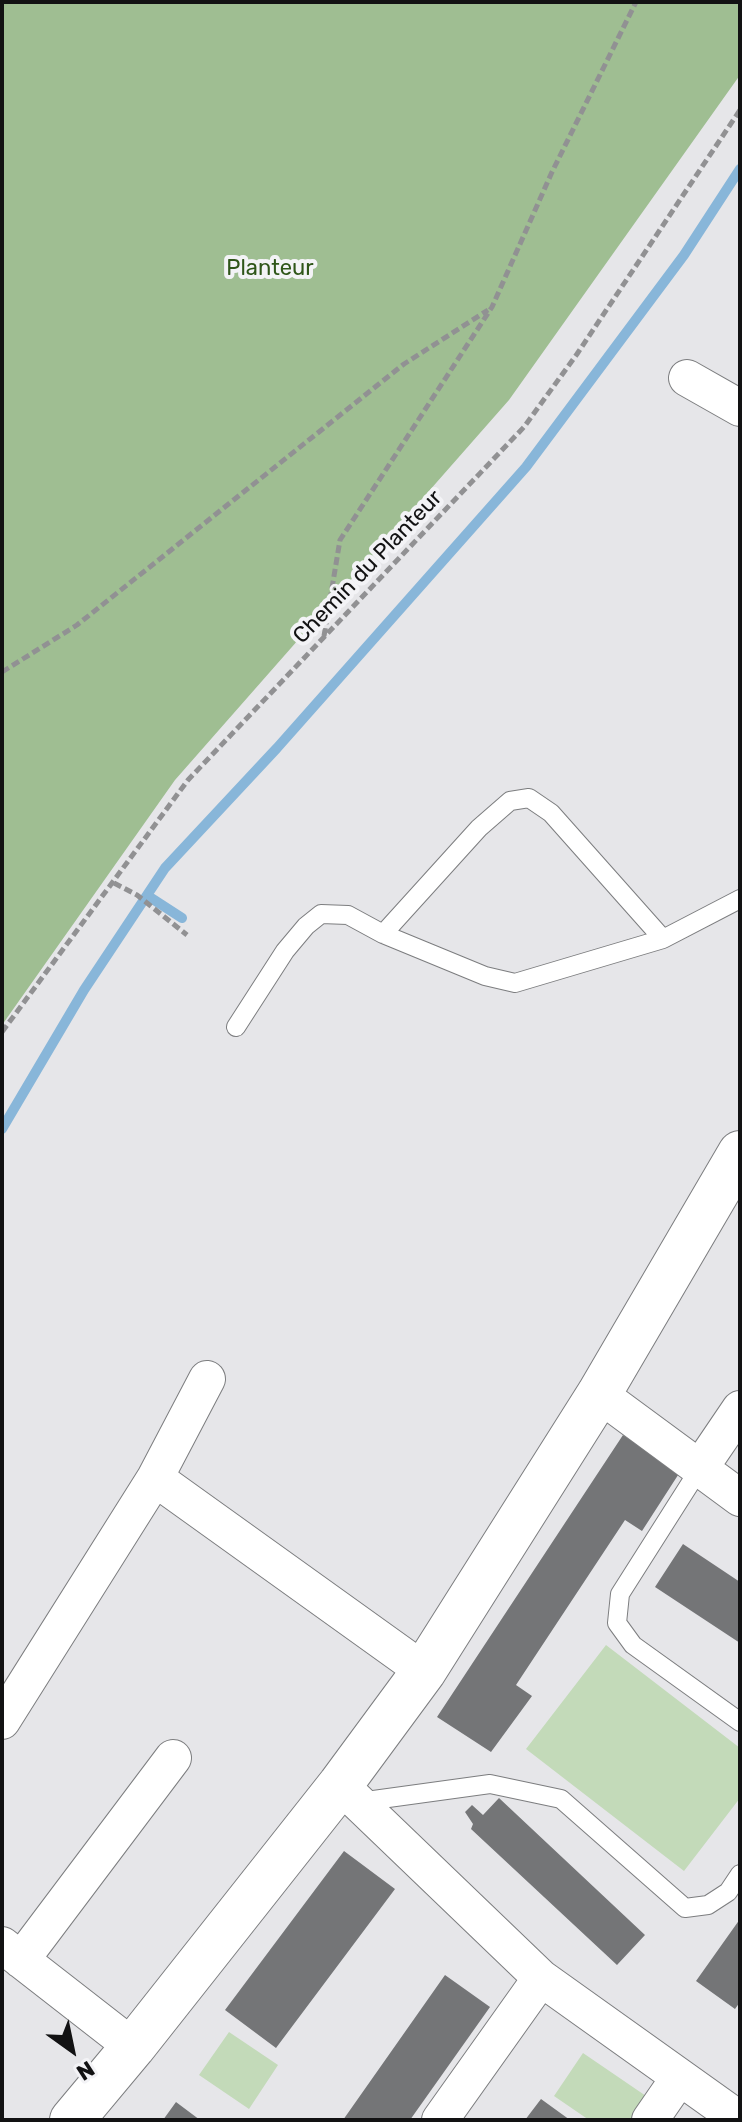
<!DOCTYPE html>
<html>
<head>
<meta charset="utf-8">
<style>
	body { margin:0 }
	#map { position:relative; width:742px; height:2122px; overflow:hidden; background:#e6e6e9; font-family:Rubik,sans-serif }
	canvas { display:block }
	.frame { position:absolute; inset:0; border:4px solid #121213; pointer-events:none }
	.north { position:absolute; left:32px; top:2010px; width:80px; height:80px; -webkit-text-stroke:6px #f3f3f6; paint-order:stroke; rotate:147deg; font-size:22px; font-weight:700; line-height:32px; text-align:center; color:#121213 }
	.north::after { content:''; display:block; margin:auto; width:28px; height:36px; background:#121213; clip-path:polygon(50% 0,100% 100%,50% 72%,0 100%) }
</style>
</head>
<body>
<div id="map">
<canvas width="742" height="2122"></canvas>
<div class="frame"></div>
<div class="north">N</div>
</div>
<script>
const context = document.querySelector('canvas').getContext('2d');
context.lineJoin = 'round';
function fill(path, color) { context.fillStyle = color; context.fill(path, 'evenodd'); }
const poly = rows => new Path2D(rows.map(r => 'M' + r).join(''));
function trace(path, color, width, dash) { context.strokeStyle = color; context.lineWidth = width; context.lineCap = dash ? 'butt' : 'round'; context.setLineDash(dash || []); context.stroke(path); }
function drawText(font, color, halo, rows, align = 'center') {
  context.font = font + ' Rubik,sans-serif'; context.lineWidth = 8; context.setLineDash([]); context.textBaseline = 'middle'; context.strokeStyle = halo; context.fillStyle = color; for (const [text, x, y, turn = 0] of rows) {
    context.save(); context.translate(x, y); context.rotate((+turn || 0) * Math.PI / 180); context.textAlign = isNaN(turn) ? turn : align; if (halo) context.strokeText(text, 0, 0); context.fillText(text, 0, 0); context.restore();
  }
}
fill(poly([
	[606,1645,740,1748,740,1798,684,1871,526,1749],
	[229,2032,278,2065,249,2109,199,2075],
	[583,2053,646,2096,630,2120,589,2120,554,2096]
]), '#c3dab9');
fill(poly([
	[2,2,740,2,740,75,509,400,175,780,2,1025]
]), '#9fbe92');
trace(poly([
	[148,896,182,918],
	[2,1129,84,990,165,868,277,748,526,467,684,255,740,169]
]), '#88b6d9', 10);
fill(poly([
	[623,1435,680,1472,642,1531,625,1520,516,1685,532,1696,491,1752,437,1717],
	[683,1544,740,1582,740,1643,655,1587],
	[499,1798,645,1935,617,1965,471,1829,473,1824,465,1812,472,1805,483,1815],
	[344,1851,395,1889,276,2048,225,2010],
	[740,1919,740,2002,735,2009,696,1981],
	[445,1975,490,2007,410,2120,343,2120],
	[541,2099,570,2120,525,2120],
	[176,2102,200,2120,163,2120]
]), '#747577');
const lane = poly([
	[663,939,515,983,485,976,383,934,479,828,510,801,529,798,551,813,663,939,740,899],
	[236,1027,285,951,306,926,321,914,348,915,383,934],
	[700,1468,620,1594,617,1623,633,1645,740,1722],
	[359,1802,490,1784,561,1799,685,1908,708,1905,728,1892,740,1874]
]);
const street = poly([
	[687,378,740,408],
	[599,1394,740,1498],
	[700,1468,740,1409],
	[155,1478,424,1671],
	[2,1721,155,1478,207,1379],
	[340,1785,541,1978,740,2120],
	[2,1945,133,2047],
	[21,1960,173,1758],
	[440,2120,541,1978],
	[650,2120,679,2078]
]);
const secondary = poly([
	[72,2120,133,2047,340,1785,424,1671,599,1394,740,1153]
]);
trace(lane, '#7c7d7f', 20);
trace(street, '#7c7d7f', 38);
trace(secondary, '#7c7d7f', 46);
trace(poly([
	[324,636,340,540,492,307,552,172,636,2],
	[2,672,77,625,404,364,488,310],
	[114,883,137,895,187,935],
	[2,1032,188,780,524,427,577,354,740,110]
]), '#919193', 5, [8, 4]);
trace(lane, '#fff', 18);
trace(street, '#fff', 36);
trace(secondary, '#fff', 44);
drawText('22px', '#2f5619', '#f3f3f6', [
	["Planteur",270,269]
]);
drawText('22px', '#121213', '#f3f3f6', [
	["Chemin du Planteur",368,567,-46]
]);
</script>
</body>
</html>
